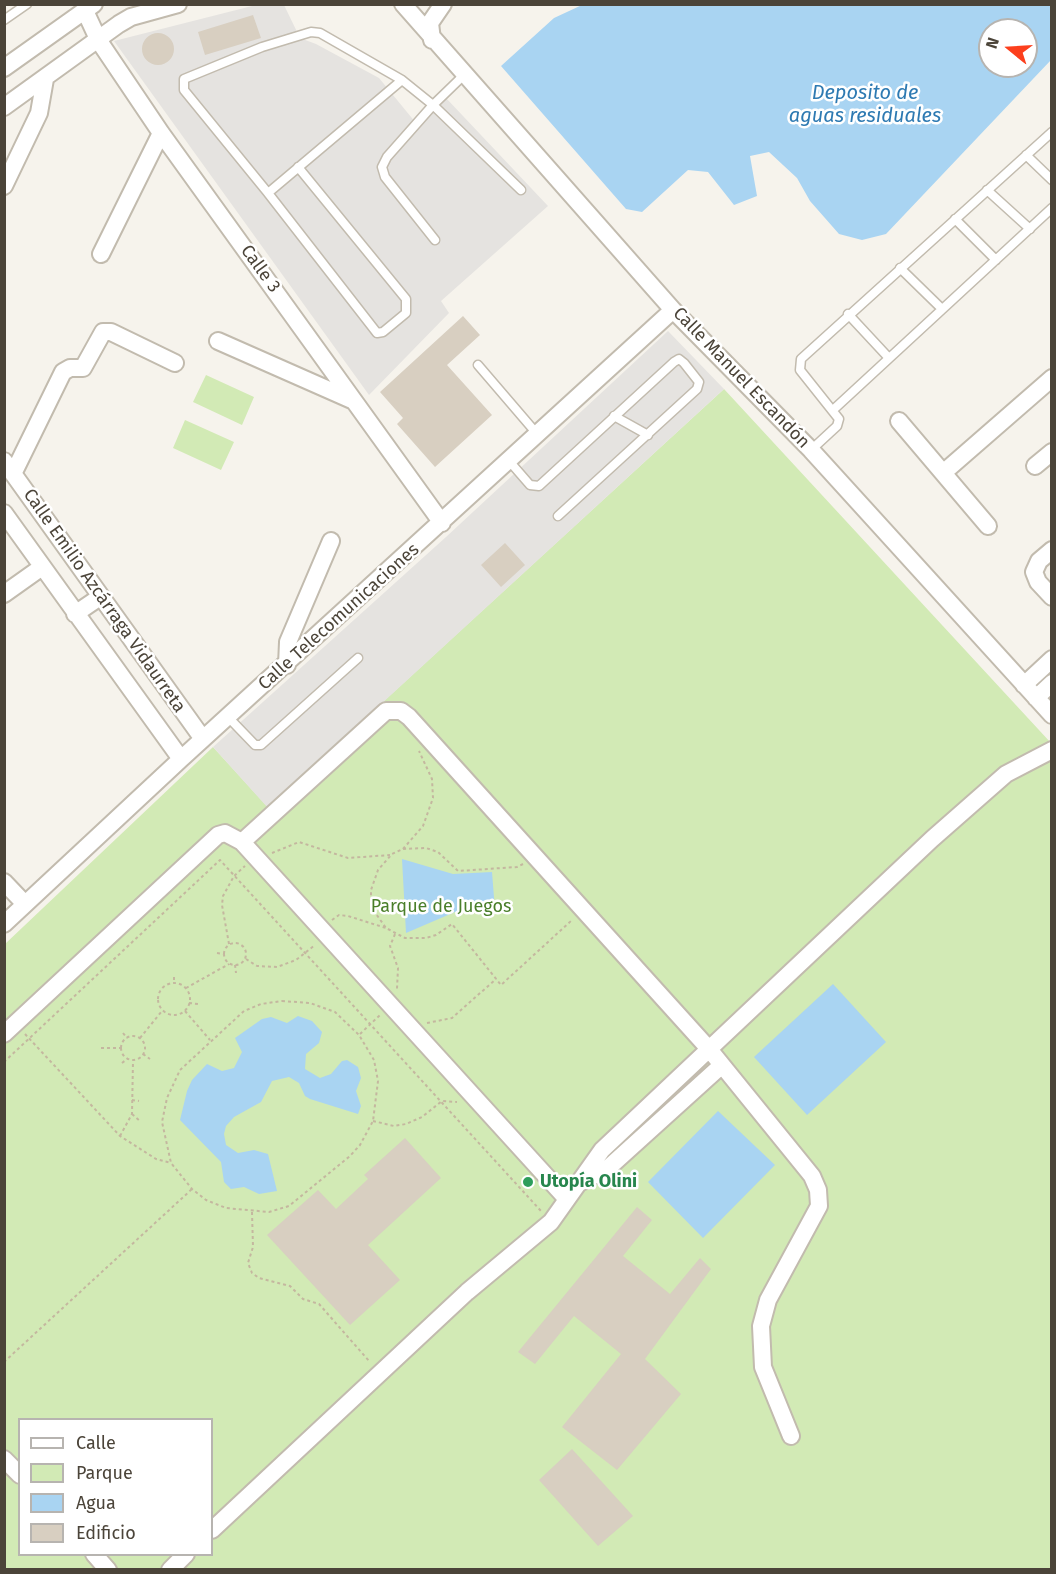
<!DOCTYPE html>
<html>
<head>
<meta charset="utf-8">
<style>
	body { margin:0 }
	#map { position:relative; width:1056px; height:1574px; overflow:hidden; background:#f6f3ec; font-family:"Fira Sans",sans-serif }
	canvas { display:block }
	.frame { position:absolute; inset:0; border:6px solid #4b4439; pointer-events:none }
	.legend { position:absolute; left:18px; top:1418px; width:195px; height:138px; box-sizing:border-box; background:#fff; border:2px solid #b7b4b0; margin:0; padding:8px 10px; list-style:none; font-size:18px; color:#4b4439 }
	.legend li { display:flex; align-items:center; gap:12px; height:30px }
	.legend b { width:30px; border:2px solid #b7b4b0 }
	.north { position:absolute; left:978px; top:18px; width:60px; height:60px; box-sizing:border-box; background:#fff; border:2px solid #b7b4b0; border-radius:50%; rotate:288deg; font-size:16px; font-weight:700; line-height:24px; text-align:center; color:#4b4439 }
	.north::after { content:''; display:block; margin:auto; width:21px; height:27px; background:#fc3f1d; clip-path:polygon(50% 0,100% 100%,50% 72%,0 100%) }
</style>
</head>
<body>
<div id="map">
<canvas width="1056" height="1574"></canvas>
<div class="frame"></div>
<ul class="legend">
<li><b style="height:8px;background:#fff"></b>Calle</li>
<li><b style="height:16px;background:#d2eab5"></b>Parque</li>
<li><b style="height:16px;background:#a9d4f2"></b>Agua</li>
<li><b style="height:16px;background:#d8cfc1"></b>Edificio</li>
</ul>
<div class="north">N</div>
</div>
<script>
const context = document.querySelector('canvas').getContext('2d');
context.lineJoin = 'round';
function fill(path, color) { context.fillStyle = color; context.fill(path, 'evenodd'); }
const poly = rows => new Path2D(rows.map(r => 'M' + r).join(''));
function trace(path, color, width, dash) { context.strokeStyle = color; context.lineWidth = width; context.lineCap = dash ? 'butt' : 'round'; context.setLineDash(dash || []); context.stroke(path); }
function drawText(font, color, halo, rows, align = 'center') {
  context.font = font + ' "Fira Sans",sans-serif'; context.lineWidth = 5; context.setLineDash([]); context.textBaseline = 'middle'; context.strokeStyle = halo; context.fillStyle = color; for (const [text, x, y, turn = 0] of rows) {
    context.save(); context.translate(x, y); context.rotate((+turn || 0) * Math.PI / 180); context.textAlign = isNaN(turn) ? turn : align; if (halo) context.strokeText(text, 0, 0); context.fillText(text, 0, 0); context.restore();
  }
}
fill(poly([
	[206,375,254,397,242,425,193,402],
	[724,389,1051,743,1051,1569,5,1569,5,944,213,747,268,807],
	[20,1420,212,1420,212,1554,20,1554],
	[185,420,234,442,221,470,173,448]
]), '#d2eab5');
fill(poly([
	[256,5,284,5,300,38,316,44,379,78,416,123,446,98,548,206,441,301,449,313,369,395,114,41],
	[668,331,724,389,268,808,213,747,446,537]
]), '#e5e3e0');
fill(poly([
	[582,5,1051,5,1051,60,886,234,862,240,839,234,810,201,797,178,769,152,750,156,757,196,734,205,708,172,688,170,642,212,626,209,501,66,554,18],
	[990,30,1026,30,1026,66,990,66],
	[402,859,453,874,492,872,495,910,455,912,406,933],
	[833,984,886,1042,807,1115,754,1057],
	[298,1016,312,1021,322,1032,319,1043,306,1054,305,1069,320,1078,331,1074,342,1061,347,1060,358,1067,361,1078,356,1091,361,1106,358,1114,310,1099,305,1096,299,1083,289,1077,272,1081,261,1102,234,1117,226,1126,224,1134,226,1145,238,1153,254,1150,268,1154,277,1191,259,1194,244,1187,231,1189,224,1182,221,1162,180,1120,187,1091,192,1080,207,1064,222,1071,234,1068,242,1052,235,1038,262,1019,271,1017,287,1023],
	[718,1111,775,1165,703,1238,648,1182]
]), '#a9d4f2');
fill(poly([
	[253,15,261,38,205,55,198,32],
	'142 49a16 16 0 1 1 32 0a16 16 0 1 1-32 0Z',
	[463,316,480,335,447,365,492,415,435,467,397,424,403,418,380,392],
	[505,543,525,565,501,587,481,565],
	[405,1138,441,1178,368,1245,400,1280,350,1325,267,1235,318,1190,336,1209,368,1179,364,1175],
	[637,1207,652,1220,623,1256,670,1294,700,1258,711,1269,645,1359,681,1394,617,1470,562,1427,621,1354,574,1316,535,1364,518,1352],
	[572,1449,633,1516,598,1546,539,1480]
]), '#d8cfc1');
const service = poly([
	[4,20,27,4],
	[1026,155,1052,180],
	[298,167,406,299,406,313,383,332,377,333,268,193,184,90,184,79,262,47,311,32,320,33,402,80,433,105,521,190],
	[987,190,1030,229],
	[268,193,402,80],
	[955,219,996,260],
	[435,240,385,177,382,167,387,157,433,105,465,74],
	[900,268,941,308],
	[848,314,888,357],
	[478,365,538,435],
	[833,410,1052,208],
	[614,416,648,435],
	[811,450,837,426,839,419,800,370,801,359,1052,132],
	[510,462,530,485,539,486,674,362,679,359,684,363,699,382,697,389,558,516],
	[228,717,255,745,261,745,358,658]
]);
const minor = poly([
	[403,4,673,310,811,450,1052,715],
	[85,11,99,41,161,133,442,523],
	[432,40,430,23,443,4],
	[4,68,94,4],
	[4,107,119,24,131,17,178,4],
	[4,186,39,113,45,79],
	[101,254,161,133],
	[218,341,354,401],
	[899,421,988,526],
	[4,461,203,739],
	[1035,466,1052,452],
	[943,473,1052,378],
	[13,474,63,372,70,368,83,368,103,332,111,332,175,363],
	[4,513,181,759],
	[1052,550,1039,561,1034,572,1038,582,1052,597],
	[4,594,42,567],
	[75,614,100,597],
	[287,665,288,642,331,541],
	[1024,685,1052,659],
	[1036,698,1052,683],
	[242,842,386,711,401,711,409,717,709,1049,812,1176,818,1190,819,1206,768,1300,761,1326,763,1367,791,1436],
	[4,882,25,904],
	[4,924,181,759,673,310],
	[4,1034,218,835,225,833,242,842,566,1198],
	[583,1181,607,1169,722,1065],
	[4,1459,20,1475],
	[212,1530,467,1292,551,1222,602,1150,932,839,1006,774,1052,750],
	[94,1554,108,1570],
	[170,1570,186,1554]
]);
trace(service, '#c2bbae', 11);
trace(minor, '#c2bbae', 20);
trace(poly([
	[403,849,423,826,433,798,432,779,419,751],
	[272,853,299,842,348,858,390,855],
	[523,864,517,867,458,871,438,852,426,848,403,849,392,854,378,870,371,890,371,900,374,911,386,928,405,938,426,938,436,935,452,924,501,985,572,920],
	[332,920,339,915,348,916,386,928],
	[395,934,390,946,398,968,397,989],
	'224 954a11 11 0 1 1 22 0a11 11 0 1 1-22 0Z',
	[229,944,222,905,223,896,234,876,245,866],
	[217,953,224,954],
	[246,959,257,966,277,967,296,960,315,945],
	[235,965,236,973],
	[174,977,174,983],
	'158 999a16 16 0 1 1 32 0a16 16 0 1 1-32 0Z',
	[186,988,229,964],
	[282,1001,310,1003,335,1012,359,1035,374,1060,378,1081,373,1121,360,1145,350,1156,289,1206,269,1212,226,1208,206,1200,192,1189,171,1163,162,1122,167,1098,180,1070,244,1011,261,1004,282,1001],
	[189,1003,198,1004],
	[185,1011,210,1040],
	[427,1023,452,1018,496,979],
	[123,1033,127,1038],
	[25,1034,120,1136,156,1159,171,1163],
	[360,1034,380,1015],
	'121 1048a12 12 0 1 1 24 0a12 12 0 1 1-24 0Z',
	[140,1038,162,1011],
	[101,1048,121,1048],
	[143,1054,150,1059],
	[4,1062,220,860,541,1211],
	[122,1063,127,1059],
	[132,1100,139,1101],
	[132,1114,140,1121],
	[373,1121,394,1126,406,1124,422,1117,442,1101,457,1102],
	[120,1136,132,1114,133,1061],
	[252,1212,253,1247,248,1263,252,1273,259,1278,290,1286,303,1299,319,1304,370,1362],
	[4,1362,192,1189]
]), '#c4b79f', 2, [3, 3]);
trace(service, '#fff', 8);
trace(minor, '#fff', 16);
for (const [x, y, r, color] of [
	[528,1182,6,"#2e9e5b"]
]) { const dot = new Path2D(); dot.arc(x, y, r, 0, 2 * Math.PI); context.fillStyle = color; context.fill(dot); trace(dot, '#fff', 2); }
drawText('18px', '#4b4439', '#fff', [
	["Calle 3",260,269,54],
	["Calle Manuel Escandón",741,378,46],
	["Calle Emilio Azcárraga Vidaurreta",104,601,55],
	["Calle Telecomunicaciones",339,617,-42]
]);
drawText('18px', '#4a7f2a', '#fff', [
	["Parque de Juegos",441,907]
]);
drawText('bold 18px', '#27864d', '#fff', [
	["Utopía Olini",540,1182]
], 'left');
drawText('italic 20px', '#2e7ab2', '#fff', [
	["Deposito de",865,93],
	["aguas residuales",865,116]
]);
</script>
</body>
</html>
